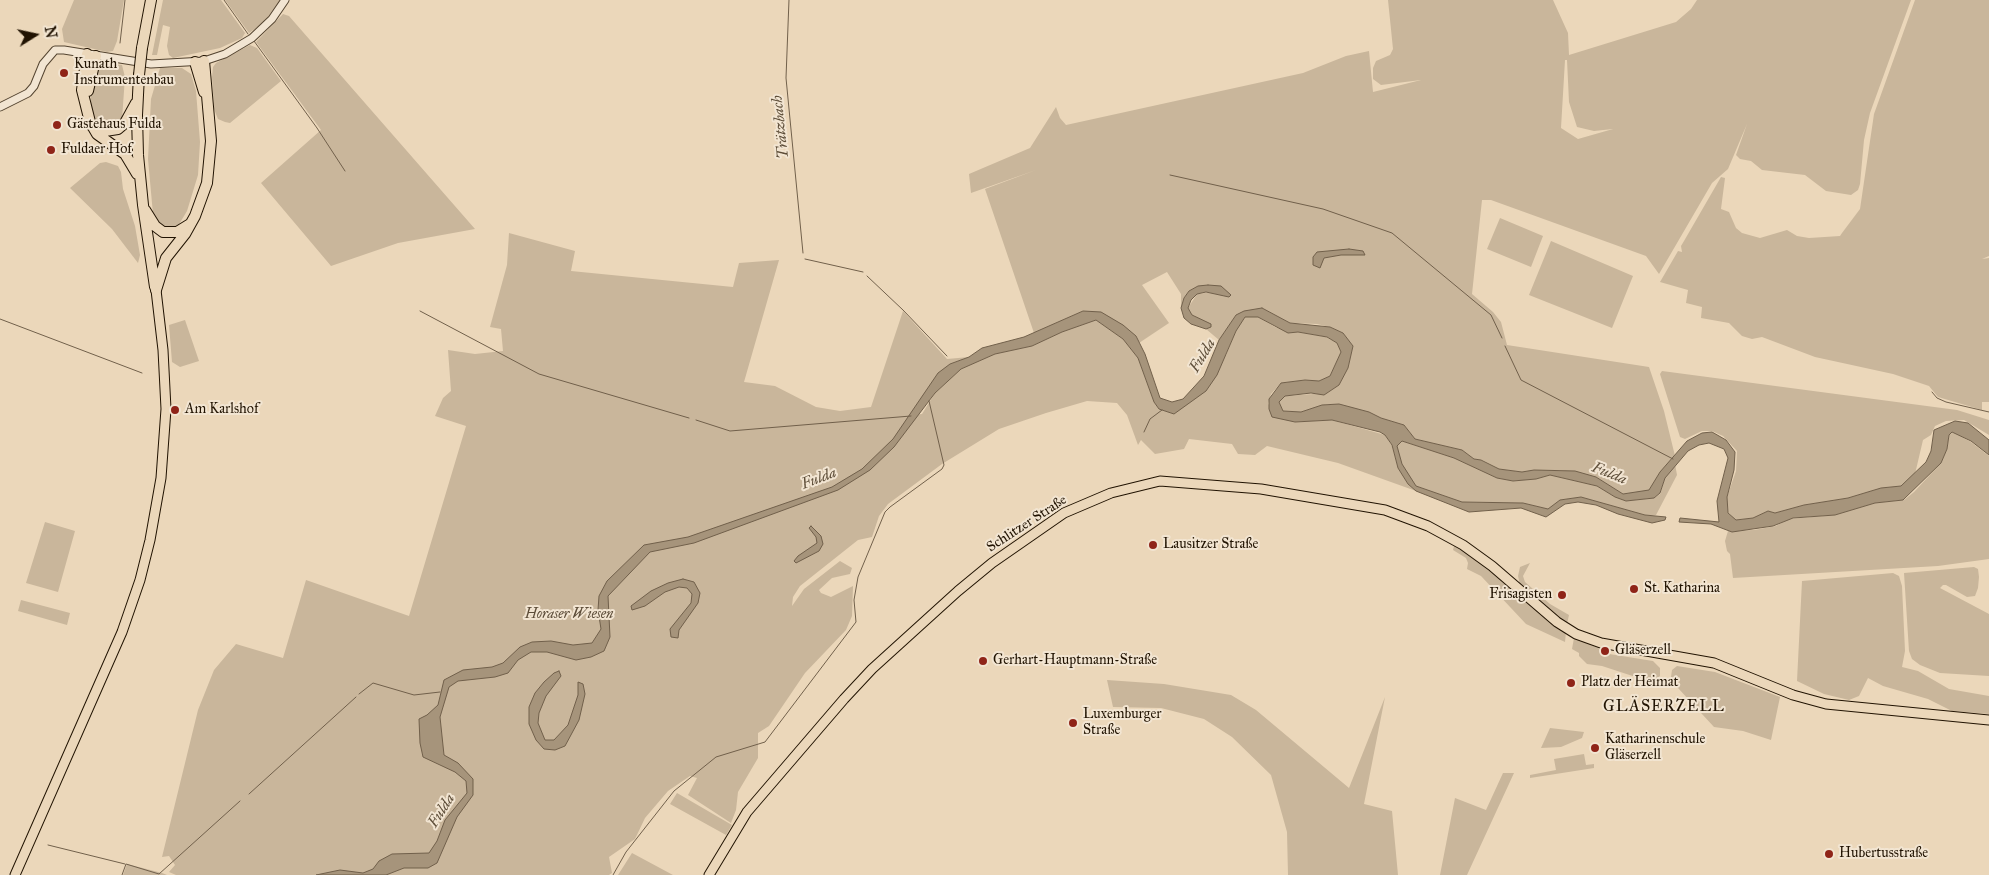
<!DOCTYPE html>
<html>
<head>
<meta charset="utf-8">
<style>
	body { margin:0 }
	#map { position:relative; width:1989px; height:875px; overflow:hidden; background:#ebd7ba; font-family:"IM FELL Great Primer",serif }
	canvas { display:block }
	.north { position:absolute; left:10px; top:10px; width:50px; height:50px; -webkit-text-stroke:4px #f2e5d2; paint-order:stroke; rotate:80deg; font-size:14px; font-weight:700; line-height:20px; text-align:center; color:#211302 }
	.north::after { content:''; display:block; margin:auto; width:18px; height:22px; background:#211302; clip-path:polygon(50% 0,100% 100%,50% 72%,0 100%) }
</style>
</head>
<body>
<div id="map">
<canvas width="1989" height="875"></canvas>
<div class="north">N</div>
</div>
<script>
const context = document.querySelector('canvas').getContext('2d');
context.lineJoin = 'round';
function fill(path, color) { context.fillStyle = color; context.fill(path, 'evenodd'); }
const poly = rows => new Path2D(rows.map(r => 'M' + r).join(''));
function trace(path, color, width, dash) { context.strokeStyle = color; context.lineWidth = width; context.lineCap = dash ? 'butt' : 'round'; context.setLineDash(dash || []); context.stroke(path); }
function drawText(font, color, halo, rows, align = 'center') {
  context.font = font + ' "IM FELL Great Primer",serif'; context.lineWidth = 4; context.setLineDash([]); context.textBaseline = 'middle'; context.strokeStyle = halo; context.fillStyle = color; for (const [text, x, y, turn = 0] of rows) {
    context.save(); context.translate(x, y); context.rotate((+turn || 0) * Math.PI / 180); context.textAlign = isNaN(turn) ? turn : align; if (halo) context.strokeText(text, 0, 0); context.fillText(text, 0, 0); context.restore();
  }
}
fill(poly([
	[74,0,124,0,117,41,113,51,107,52,64,42,62,29],
	[163,0,221,0,245,33,242,38,220,48,173,58,169,55,167,46,170,27,163,25,157,55,152,55],
	[225,0,282,0,262,24,249,33],
	[1388,0,1553,0,1568,33,1569,55,1676,22,1691,9,1697,0,1911,0,1870,113,1864,140,1860,184,1858,190,1851,195,1826,191,1805,175,1762,170,1751,161,1740,159,1736,155,1747,124,1728,169,1712,183,1659,274,1646,256,1491,200,1482,200,1472,294,1493,312,1501,322,1507,345,1649,367,1664,411,1675,456,1660,472,1649,491,1623,494,1596,477,1560,470,1522,472,1499,469,1482,460,1474,459,1462,450,1415,439,1404,425,1381,418,1369,412,1328,404,1301,412,1283,411,1279,402,1285,396,1327,393,1339,385,1348,368,1353,346,1343,333,1330,327,1317,324,1290,323,1262,308,1236,315,1219,340,1206,329,1211,327,1192,315,1188,308,1197,294,1213,292,1229,297,1198,286,1189,291,1184,298,1181,308,1181,294,1167,272,1142,285,1169,323,1139,343,1136,336,1083,311,1034,333,985,189,1036,170,971,193,969,174,1030,148,1056,107,1060,118,1066,125,1303,73,1346,56,1369,51,1373,92,1421,80,1381,85,1373,79,1373,68,1376,61,1390,55,1393,49],
	[1565,60,1567,60,1569,102,1577,127,1594,131,1613,129,1578,139,1561,128],
	[1915,0,1989,0,1989,256,1982,259,1989,258,1989,402,1982,402,1982,410,1938,397,1929,386,1893,374,1815,357,1762,337,1752,339,1742,336,1729,323,1701,318,1702,307,1686,303,1688,290,1660,282,1678,251,1682,252,1681,246,1684,241,1721,177,1725,178,1721,209,1729,212,1736,228,1742,233,1760,238,1787,230,1797,236,1809,238,1840,236,1842,233,1860,209,1874,114],
	[283,14,289,16,475,229,398,243,331,266,261,183,321,130,256,42],
	[250,45,257,48,281,81,230,123,225,122,218,119,214,109,212,77,213,67,216,63],
	[106,63,122,65,125,77,122,119,114,126,108,127,95,120,91,107,91,90,96,72],
	[160,68,182,68,191,74,196,91,200,142,198,175,187,211,178,226,168,229,159,225,153,214,148,159,151,99],
	[106,162,118,166,121,172,123,189,135,226,140,255,138,263,112,229,70,188,100,163],
	[1500,218,1543,236,1531,267,1487,249],
	[509,233,575,251,571,271,733,287,739,263,779,260,744,382,775,386,816,407,840,411,871,407,903,311,947,359,969,357,950,364,911,415,922,414,935,393,961,369,995,354,1032,346,1062,332,1096,320,1123,339,1138,358,1154,402,1159,409,1174,414,1226,355,1236,331,1245,317,1258,317,1275,327,1291,333,1298,332,1326,337,1337,343,1341,352,1330,376,1319,381,1305,380,1281,383,1271,394,1268,404,1295,422,1332,420,1385,435,1392,446,1398,468,1408,484,1416,491,1338,463,1267,446,1255,455,1238,454,1232,444,1189,439,1184,449,1155,454,1141,440,1138,445,1127,415,1117,403,1087,401,1046,413,999,429,942,464,888,504,879,516,872,537,858,540,800,586,793,597,792,606,804,589,840,561,852,568,850,574,832,578,819,590,821,593,831,597,853,586,852,616,846,630,805,673,769,726,758,733,758,758,738,792,736,810,731,823,688,795,697,778,690,776,668,791,645,818,635,839,609,857,612,873,609,875,176,875,169,872,175,865,169,856,162,857,198,710,214,670,236,644,283,658,306,580,409,616,466,426,435,416,443,398,451,391,448,350,475,354,503,351,501,329,490,327,507,265],
	[1551,241,1633,276,1612,328,1529,295],
	[185,320,199,361,180,367,172,362,169,325],
	[1662,371,1957,410,1989,420,1989,435,1964,420,1946,421,1935,426,1931,435,1923,440,1915,474,1901,486,1881,488,1848,498,1804,505,1775,513,1768,511,1753,518,1736,520,1733,519,1728,512,1727,497,1736,471,1737,451,1723,436,1712,431,1702,431,1685,439,1680,437,1660,374],
	[1953,432,1971,442,1989,456,1989,559,1938,566,1733,578,1730,554,1727,551,1725,541,1728,531,1754,530,1776,526,1788,519,1835,515,1875,503,1904,500,1914,492,1941,463,1947,449,1949,435],
	[1402,441,1454,458,1497,478,1513,481,1536,479,1550,475,1597,486,1615,497,1626,501,1654,498,1660,494,1665,478,1675,464,1677,475,1656,515,1645,515,1581,497,1561,500,1548,509,1523,503,1462,502,1416,486,1408,478,1398,454,1396,446],
	[45,522,75,531,58,592,26,583],
	[1454,546,1458,546,1495,573,1548,619,1566,632,1565,642,1526,624,1481,576,1467,569,1468,563,1466,558,1453,550],
	[1530,563,1523,576,1525,582,1550,604,1569,615,1567,624,1556,618,1520,585,1518,576,1520,567],
	[1974,567,1978,569,1979,577,1978,588,1975,596,1967,597,1946,585,1943,585,1940,588,1989,614,1989,676,1940,673,1920,665,1912,659,1909,651,1904,573],
	[1893,573,1899,576,1902,586,1905,651,1902,667,1918,671,1949,689,1989,696,1989,714,1952,711,1928,699,1883,686,1868,678,1859,696,1849,700,1824,694,1797,681,1802,581],
	[21,600,70,613,67,625,18,611],
	[1574,638,1598,648,1603,653,1653,661,1660,668,1660,676,1655,680,1648,681,1602,666,1587,664,1579,656,1579,653,1572,649],
	[1677,666,1715,672,1780,697,1771,740,1743,731,1714,727,1678,688,1670,684,1672,670],
	[1107,680,1164,684,1231,695,1256,710,1349,788,1385,697,1364,804,1392,811,1398,875,1288,875,1287,832,1271,775,1232,737,1204,719,1161,708,1113,707],
	[1550,728,1584,732,1582,738,1561,747,1541,748],
	[1584,754,1586,765,1594,764,1594,768,1530,778,1530,775,1556,770,1554,759],
	[1503,773,1514,773,1467,875,1440,875,1455,798,1486,810],
	[677,793,732,825,726,835,670,804],
	[632,853,673,875,618,875],
	[127,864,162,873,167,875,123,875]
]), '#c9b69b');
const water = poly([
	[1349,249,1363,251,1365,255,1341,255,1324,258,1320,268,1313,265,1313,257,1317,252,1349,249],
	[1208,285,1221,286,1231,295,1229,297,1206,292,1197,294,1191,300,1188,308,1192,315,1211,324,1211,327,1206,329,1191,324,1184,318,1181,308,1184,298,1189,291,1198,286,1208,285],
	[1262,308,1290,323,1330,327,1343,333,1353,346,1348,368,1339,385,1324,395,1311,393,1285,396,1279,402,1283,411,1301,412,1322,405,1339,404,1369,412,1381,418,1404,425,1415,439,1462,450,1474,459,1481,460,1499,469,1522,472,1534,470,1575,471,1596,477,1623,494,1649,490,1660,472,1687,441,1702,433,1712,432,1726,440,1735,452,1734,470,1727,497,1728,513,1736,520,1753,518,1768,511,1775,513,1804,505,1848,498,1881,488,1901,486,1926,462,1931,451,1934,430,1955,421,1968,423,1989,440,1989,455,1971,441,1952,432,1949,435,1947,449,1941,463,1903,500,1875,503,1835,515,1793,518,1773,526,1732,532,1711,524,1679,522,1680,518,1719,522,1717,501,1728,458,1724,449,1709,443,1699,445,1688,451,1665,478,1660,493,1654,498,1626,501,1615,497,1597,486,1550,475,1536,479,1513,481,1497,478,1454,458,1402,441,1397,446,1402,464,1416,486,1462,502,1523,503,1548,509,1560,500,1581,497,1645,515,1666,517,1665,520,1652,523,1618,514,1596,505,1578,502,1565,504,1546,517,1521,508,1469,512,1416,491,1408,484,1398,468,1392,445,1385,435,1380,432,1332,420,1295,422,1272,417,1269,409,1269,399,1281,383,1305,380,1319,381,1330,376,1341,352,1337,343,1327,337,1298,332,1288,333,1258,317,1245,317,1236,331,1217,375,1206,391,1174,414,1159,409,1154,402,1138,358,1123,339,1096,320,1062,332,1032,346,995,354,961,369,935,393,894,447,870,470,838,490,694,543,650,552,608,596,610,637,604,651,591,657,576,660,547,652,531,652,518,660,508,673,495,677,458,681,449,687,440,717,444,755,458,763,473,779,473,795,457,817,437,863,428,868,404,868,386,875,316,875,340,870,363,873,373,869,379,861,392,854,429,853,437,841,445,820,467,793,466,781,455,772,423,757,420,743,419,719,427,715,438,705,444,680,463,670,492,667,503,663,520,647,532,642,551,641,573,645,592,643,601,629,598,610,599,596,607,581,644,545,688,537,832,487,862,469,893,439,938,373,950,364,969,357,982,348,1024,337,1083,311,1101,312,1123,325,1136,336,1145,354,1160,398,1172,402,1183,399,1204,376,1219,340,1236,315,1244,311,1262,308],
	[811,526,821,536,823,544,819,551,796,563,794,561,798,556,817,543,816,537,809,528,811,526],
	[683,579,694,582,700,593,698,603,679,630,678,638,671,637,670,629,691,603,692,594,687,588,679,587,665,592,645,606,632,610,631,606,651,591,668,583,683,579],
	[559,671,561,676,546,696,539,713,538,723,545,740,554,740,568,725,578,695,578,682,583,684,585,694,579,720,565,746,555,750,544,749,536,740,529,724,529,707,535,693,544,682,554,673,559,671]
]);
fill(water, '#a6947b');
trace(water, '#71604b', 1);
trace(poly([
	[224,0,248,34],
	[789,0,786,78,803,253],
	[254,41,317,128,345,171],
	[120,43,125,0],
	[1170,175,1323,209,1392,233,1491,315,1502,338],
	[805,259,863,272],
	[867,276,903,310,947,356],
	[420,311,539,374,689,418],
	[0,319,142,373],
	[1505,346,1521,380,1673,459],
	[1932,392,1937,398,1946,402,1989,412],
	[696,420,730,431,911,416],
	[1144,432,1150,419,1162,410],
	[359,694,373,683,414,695,440,692],
	[249,794,356,697],
	[48,845,125,864],
	[122,875,126,864,159,874,240,801],
	[613,875,626,852,674,791,716,757,765,742,856,622,854,600,858,577,885,512,890,507,942,469,944,465,929,401]
]), '#71604b', 1);
const minor = poly([
	[0,107,28,93,34,86,43,64,55,50,64,50,151,64,204,61,225,54,252,38,272,19,285,0]
]);
const major = poly([
	[15,875,122,632,140,580,150,540,161,478,166,409,163,350,156,290],
	[709,875,747,812,844,699,872,669,958,591,992,563,1064,513,1111,493,1160,481,1261,489,1385,510,1428,526,1463,545,1492,566,1557,622,1576,634,1601,643,1714,663,1793,695,1826,704,1989,720]
]);
const highway = poly([
	[142,48,151,0],
	[87,54,82,90,90,122,97,134,125,154,137,174],
	[195,62,204,92],
	[139,75,137,115,138,155,143,205,155,287],
	[88,91,96,56],
	[92,126,105,131,118,129,125,123,136,103],
	[145,210,155,226,163,232,177,232,190,224],
	[156,290,166,258,185,234,195,216,207,183,211,141,204,61]
]);
trace(minor, '#544430', 9);
trace(major, '#211302', 11);
trace(highway, '#211302', 12);
trace(minor, '#f2e5d2', 7);
trace(major, '#ebd7ba', 9);
trace(highway, '#ebd7ba', 10);
const highwayBridge = poly([
	[139,75,142,48]
]);
trace(highwayBridge, '#211302', 12, []);
trace(highwayBridge, '#ebd7ba', 10);
for (const [x, y, r, color] of [
	[64,73,5,"#8f2418"],
	[57,125,5,"#8f2418"],
	[51,150,5,"#8f2418"],
	[175,410,5,"#8f2418"],
	[1153,545,5,"#8f2418"],
	[1634,589,5,"#8f2418"],
	[1562,595,5,"#8f2418"],
	[1605,651,5,"#8f2418"],
	[983,661,5,"#8f2418"],
	[1571,683,5,"#8f2418"],
	[1073,723,5,"#8f2418"],
	[1595,748,5,"#8f2418"],
	[1829,854,5,"#8f2418"]
]) { const dot = new Path2D(); dot.arc(x, y, r, 0, 2 * Math.PI); context.fillStyle = color; context.fill(dot); trace(dot, '#f2e5d2', 2); }
drawText('14px', '#211302', '#f2e5d2', [
	["Kunath",74,65],
	["Instrumentenbau",74,81],
	["Gästehaus Fulda",67,125],
	["Fuldaer Hof",61,150],
	["Am Karlshof",185,410],
	["Lausitzer Straße",1163,545],
	["St. Katharina",1644,589],
	["Frisagisten",1552,595,"right"],
	["Gläserzell",1615,651],
	["Gerhart-Hauptmann-Straße",993,661],
	["Platz der Heimat",1581,683],
	["Luxemburger",1083,715],
	["Straße",1083,731],
	["Katharinenschule",1605,740],
	["Gläserzell",1605,756],
	["Hubertusstraße",1839,854]
], 'left');
drawText('14px', '#211302', '#f2e5d2', [
	["Schlitzer Straße",1027,524,-33]
]);
drawText('italic 14px', '#5c4c38', '#f2e5d2', [
	["Horaser Wiesen",569,615]
]);
drawText('italic 15px', '#5d4d38', '#f2e5d2', [
	["Trätzbach",781,127,-96],
	["Fulda",1203,356,-59],
	["Fulda",1609,474,22],
	["Fulda",819,479,-21],
	["Fulda",442,811,-58]
]);
context.letterSpacing = '1px';
drawText('16px', '#211302', '#f2e5d2', [
	["GLÄSERZELL",1664,707]
]);
context.letterSpacing = '0px';
</script>
</body>
</html>
